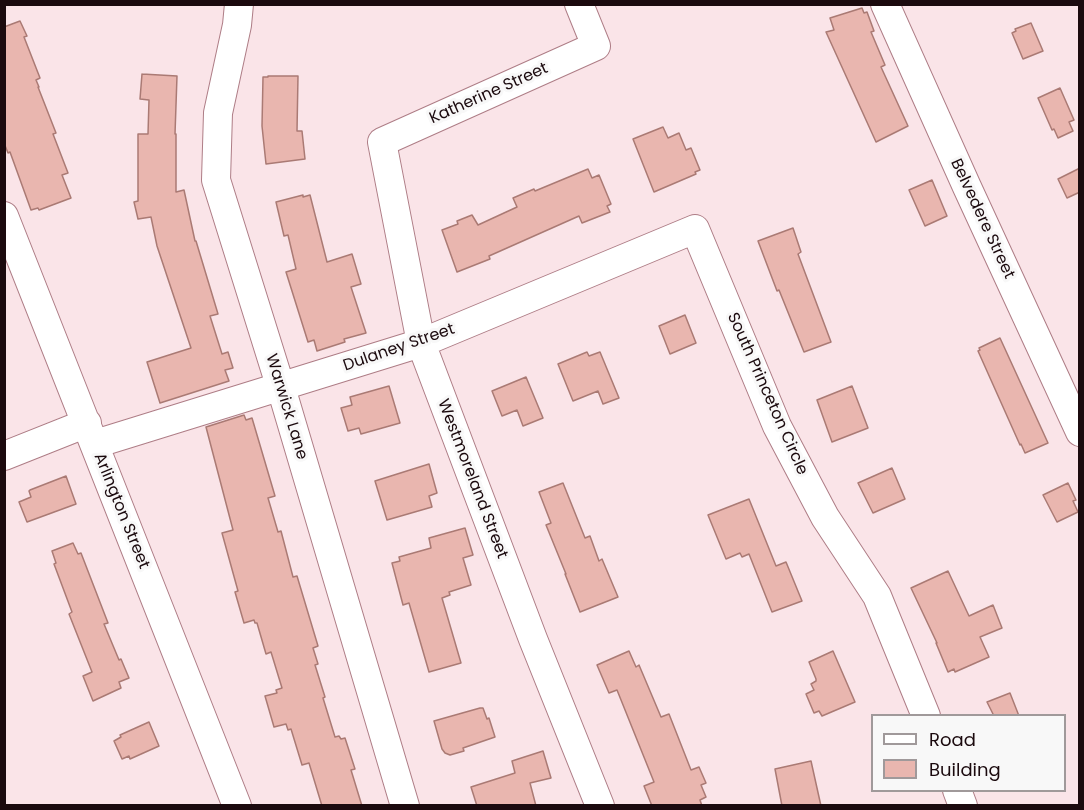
<!DOCTYPE html>
<html>
<head>
<meta charset="utf-8">
<style>
	body { margin:0 }
	#map { position:relative; width:1084px; height:810px; overflow:hidden; background:#fae4e8; font-family:Poppins,sans-serif }
	canvas { display:block }
	.frame { position:absolute; inset:0; border:6px solid #1b0a0e; pointer-events:none }
	.legend { position:absolute; left:871px; top:714px; width:195px; height:78px; box-sizing:border-box; background:#f8f8f8; border:2px solid #a0999a; margin:0; padding:8px 10px; list-style:none; font-size:18px; color:#1b0a0e }
	.legend li { display:flex; align-items:center; gap:12px; height:30px }
	.legend b { width:30px; border:2px solid #a0999a }
</style>
</head>
<body>
<div id="map">
<canvas width="1084" height="810"></canvas>
<div class="frame"></div>
<ul class="legend">
<li><b style="height:8px;background:#fff"></b>Road</li>
<li><b style="height:16px;background:#e9b6af"></b>Building</li>
</ul>
</div>
<script>
const context = document.querySelector('canvas').getContext('2d');
context.lineJoin = 'round';
function fill(path, color) { context.fillStyle = color; context.fill(path, 'evenodd'); }
const poly = rows => new Path2D(rows.map(r => 'M' + r).join(''));
function trace(path, color, width, dash) { context.strokeStyle = color; context.lineWidth = width; context.lineCap = dash ? 'butt' : 'round'; context.setLineDash(dash || []); context.stroke(path); }
function drawText(font, color, halo, rows, align = 'center') {
  context.font = font + ' Poppins,sans-serif'; context.lineWidth = 6; context.setLineDash([]); context.textBaseline = 'middle'; context.strokeStyle = halo; context.fillStyle = color; for (const [text, x, y, turn = 0] of rows) {
    context.save(); context.translate(x, y); context.rotate((+turn || 0) * Math.PI / 180); context.textAlign = isNaN(turn) ? turn : align; if (halo) context.strokeText(text, 0, 0); context.fillText(text, 0, 0); context.restore();
  }
}
const building = poly([
	[862,8,864,13,867,12,874,31,871,32,885,65,881,67,908,126,876,142,826,32,834,30,830,18,862,8],
	[20,21,27,36,24,37,40,78,36,80,39,87,38,87,56,133,53,134,68,173,62,175,71,198,39,210,38,208,31,210,10,152,8,153,4,143,4,27,20,21],
	[1031,23,1043,51,1023,59,1012,33,1016,31,1015,29,1031,23],
	[142,74,177,76,175,134,176,134,176,192,184,190,195,241,196,241,218,314,210,316,222,354,228,352,233,368,225,370,229,381,160,403,147,362,191,348,157,246,151,217,138,219,134,202,138,201,138,134,148,134,149,100,140,99,142,74],
	[268,76,298,76,297,131,302,131,305,159,266,164,262,126,263,77,268,77,268,76],
	[1060,88,1074,120,1069,122,1073,131,1058,138,1054,129,1052,130,1038,98,1060,88],
	[663,127,668,138,679,133,686,150,691,148,700,170,695,172,696,174,654,192,633,139,663,127],
	[1080,168,1080,192,1067,198,1058,179,1080,168],
	[588,169,592,178,599,175,611,204,607,206,610,212,582,223,579,216,489,256,490,259,457,272,442,230,458,224,457,221,472,215,478,225,517,207,513,198,534,189,535,191,588,169],
	[932,180,947,216,925,226,909,190,932,180],
	[303,195,303,197,310,195,327,262,352,254,361,284,351,287,366,333,344,339,345,342,317,351,314,340,308,342,286,272,296,269,288,235,284,236,276,202,303,195],
	[793,228,801,252,798,254,831,342,804,352,779,290,777,291,758,241,793,228],
	[685,315,696,343,670,354,659,326,685,315],
	[1000,338,1048,443,1025,453,1021,444,1020,445,978,351,980,350,979,348,1000,338],
	[587,352,589,356,600,352,619,398,603,404,598,391,573,401,558,364,587,352],
	[526,377,543,418,523,426,517,410,502,416,492,391,526,377],
	[389,386,400,423,361,434,359,428,348,431,341,408,352,405,350,397,389,386],
	[852,386,868,428,832,442,817,400,852,386],
	[244,415,246,420,252,418,275,496,268,498,278,532,281,531,293,577,297,576,318,646,313,648,318,664,315,665,325,697,323,698,335,737,339,736,341,739,345,738,355,769,351,770,362,806,322,806,309,763,302,765,291,729,288,730,286,724,274,727,265,696,277,693,276,690,282,688,271,652,266,654,257,623,255,623,254,620,244,623,235,592,238,591,222,533,233,530,206,427,244,415],
	[429,464,437,493,429,496,432,507,387,520,375,481,429,464],
	[892,468,905,499,873,513,858,483,892,468],
	[66,476,76,504,27,522,19,502,31,497,29,491,30,490,66,476],
	[563,483,585,538,590,536,599,561,602,559,618,597,580,612,565,574,566,574,546,525,551,523,539,492,563,483],
	[1068,483,1076,500,1073,501,1078,512,1057,522,1043,495,1068,483],
	[749,499,776,566,786,562,802,601,772,612,749,554,742,557,740,553,726,559,708,515,749,499],
	[465,528,473,555,463,558,471,585,449,592,450,595,442,598,461,663,429,672,409,603,403,605,392,563,400,561,399,557,431,548,429,538,465,528],
	[73,543,78,554,81,553,108,623,104,624,119,660,121,659,129,678,119,682,121,688,93,701,83,676,92,672,69,614,72,612,54,564,56,563,52,551,73,543],
	[948,571,969,616,993,605,1002,628,980,637,989,657,955,672,954,669,948,672,936,643,937,643,911,588,948,571],
	[629,651,636,667,639,665,661,717,669,714,691,770,699,767,706,783,701,785,706,797,700,800,702,806,652,806,644,786,654,782,617,690,609,693,597,665,629,651],
	[833,651,855,702,822,716,819,711,814,713,806,694,814,690,811,684,816,681,816,679,809,662,833,651],
	[1010,693,1019,716,994,716,987,702,1010,693],
	[480,708,483,708,487,719,489,718,495,737,463,748,464,751,450,755,445,753,442,749,434,721,480,708],
	[149,722,159,746,130,759,129,756,122,759,114,741,121,737,120,735,149,722],
	[543,751,551,778,530,783,536,806,477,806,471,787,515,773,512,761,543,751],
	[811,761,821,806,782,806,775,769,811,761]
]);
fill(building, '#e9b6af');
trace(building, '#aa7a74', 1.5);
const minor = poly([
	[239,4,237,25,218,113,216,180,285,401,405,806],
	[579,4,596,46,382,142,421,343,533,639,600,806],
	[885,4,967,187,1080,432],
	[4,216,237,806],
	[95,444,421,343,695,229,777,426,825,517,877,596,926,716],
	[4,456,87,423],
	[957,790,963,806]
]);
trace(minor, '#ae7d86', 30);
trace(minor, '#fff', 28);
drawText('16px', '#1b0a0e', '#f8f8f8', [
	["Katherine Street",489,94,-24],
	["Belvedere Street",982,219,65],
	["Dulaney Street",399,348,-19],
	["South Princeton Circle",767,394,66],
	["Warwick Lane",286,407,73],
	["Westmoreland Street",472,479,69],
	["Arlington Street",121,511,68]
]);
</script>
</body>
</html>
